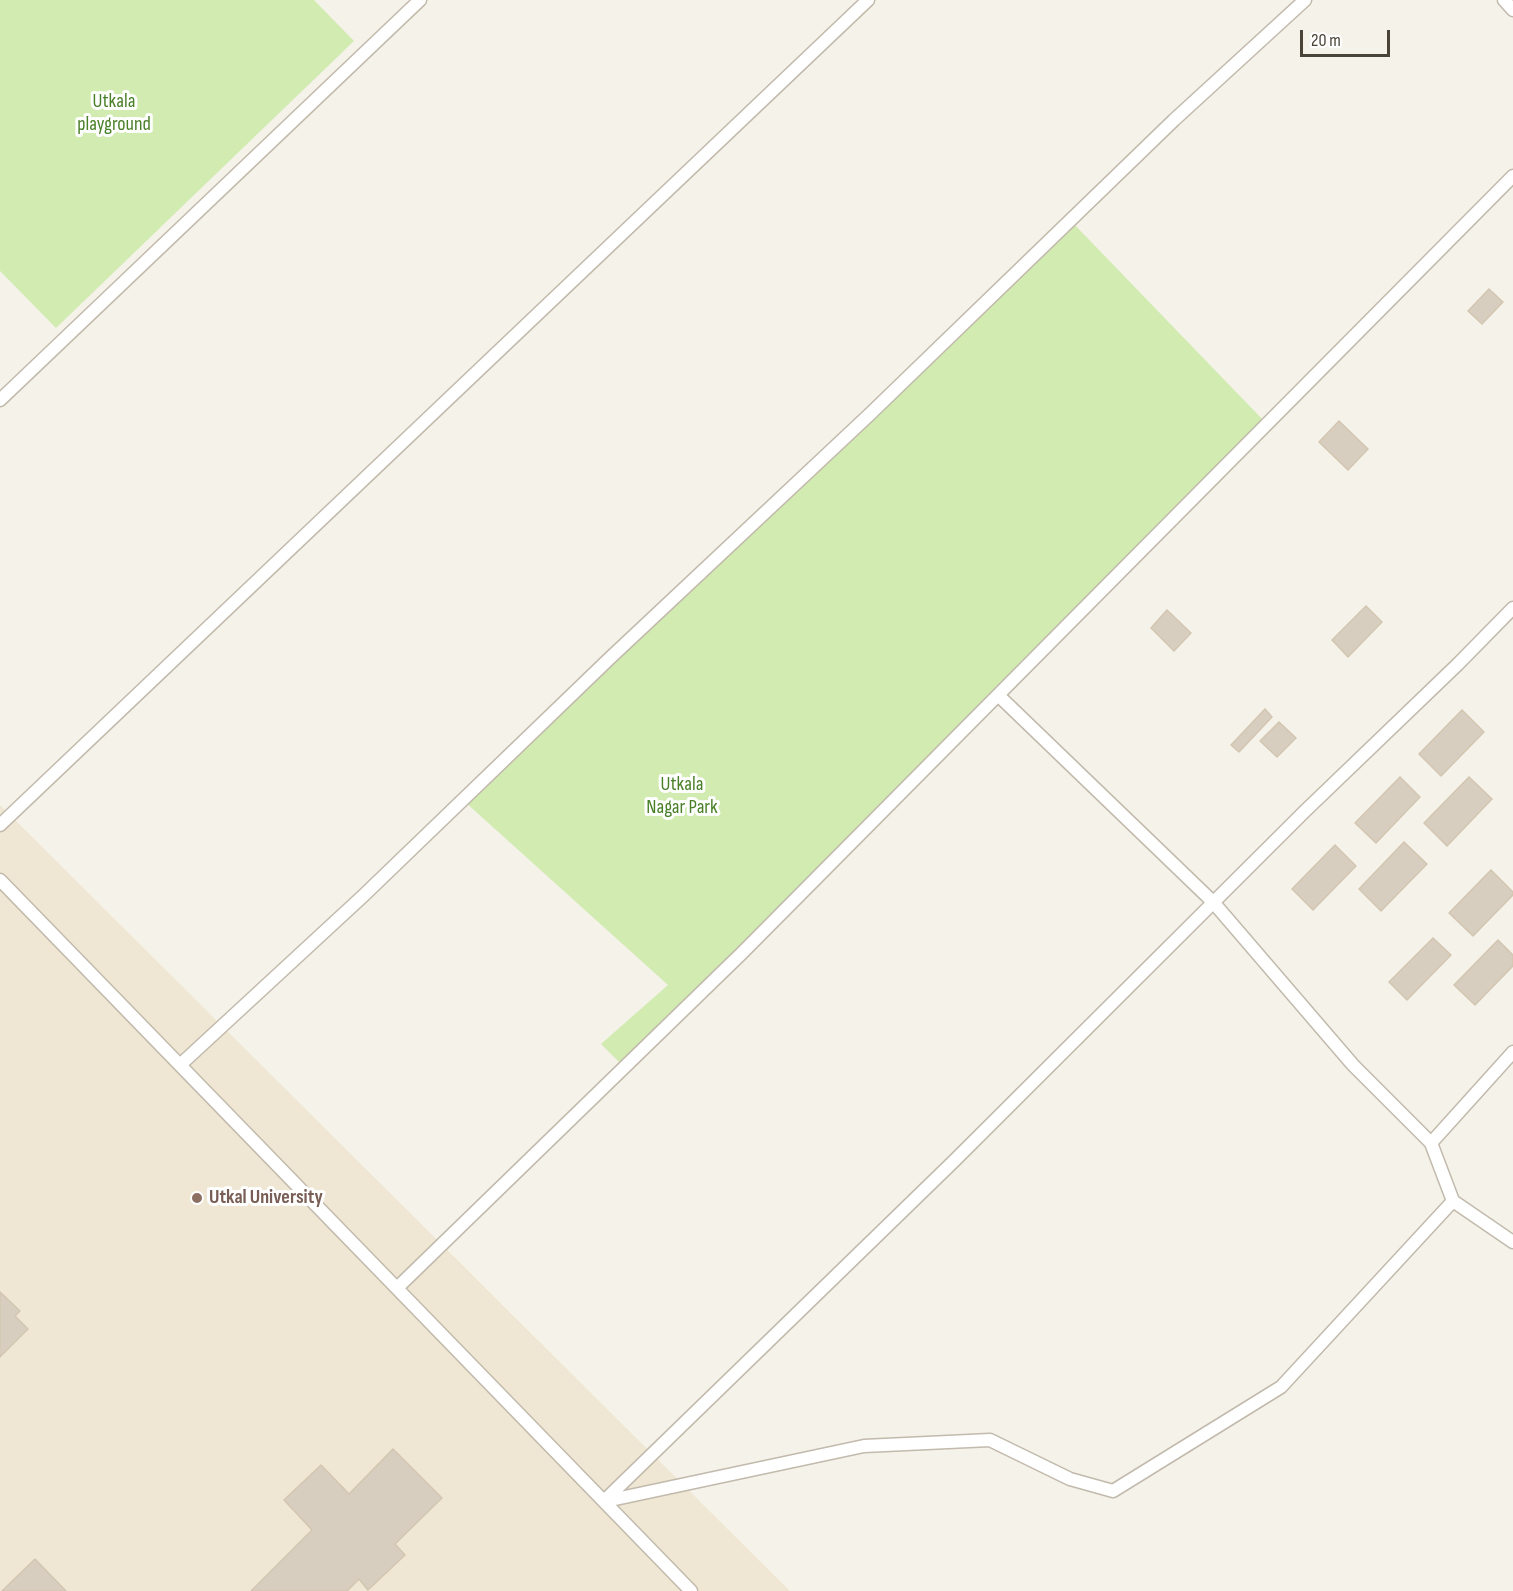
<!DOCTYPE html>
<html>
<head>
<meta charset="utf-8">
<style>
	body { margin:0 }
	#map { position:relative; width:1513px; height:1591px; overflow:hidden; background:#f5f2ea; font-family:"Sofia Sans Condensed",sans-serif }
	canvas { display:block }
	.scale { position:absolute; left:1300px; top:30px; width:90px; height:27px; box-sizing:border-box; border:3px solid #4a4337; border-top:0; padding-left:8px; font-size:18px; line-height:21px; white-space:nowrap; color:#4a4337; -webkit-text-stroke:4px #fff; paint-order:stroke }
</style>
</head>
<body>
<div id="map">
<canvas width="1513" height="1591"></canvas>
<div class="scale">20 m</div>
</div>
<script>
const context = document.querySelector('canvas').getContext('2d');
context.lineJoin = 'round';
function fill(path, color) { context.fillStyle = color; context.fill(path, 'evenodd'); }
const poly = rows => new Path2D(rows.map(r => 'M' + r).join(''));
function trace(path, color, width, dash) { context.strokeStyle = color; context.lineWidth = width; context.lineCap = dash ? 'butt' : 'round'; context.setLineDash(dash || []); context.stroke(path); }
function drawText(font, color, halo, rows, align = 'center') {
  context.font = font + ' "Sofia Sans Condensed",sans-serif'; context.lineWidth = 6; context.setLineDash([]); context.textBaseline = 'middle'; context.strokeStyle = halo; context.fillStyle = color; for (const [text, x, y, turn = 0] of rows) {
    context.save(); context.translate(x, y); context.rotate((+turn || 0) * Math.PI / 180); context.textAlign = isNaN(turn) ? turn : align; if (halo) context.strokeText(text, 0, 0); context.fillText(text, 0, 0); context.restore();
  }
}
fill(poly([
	[0,805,790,1591,0,1591]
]), '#efe7d3');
fill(poly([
	[0,0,314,0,354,41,56,328,0,271],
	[1070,220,1266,423,624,1067,601,1044,668,985,464,801]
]), '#d1ebb1');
const building = poly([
	[1489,289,1503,302,1482,324,1468,311,1489,289],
	[1339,421,1368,449,1348,470,1319,442,1339,421],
	[1366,606,1382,622,1348,657,1332,640,1366,606],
	[1167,610,1191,633,1174,651,1151,628,1167,610],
	[1265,709,1272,717,1239,752,1231,745,1265,709],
	[1462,710,1484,732,1441,776,1419,754,1462,710],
	[1279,722,1296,738,1277,757,1260,741,1279,722],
	[1400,777,1420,797,1376,843,1355,823,1400,777],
	[1469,777,1492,799,1447,846,1424,823,1469,777],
	[1404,842,1427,864,1381,911,1359,889,1404,842],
	[1335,845,1356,866,1313,910,1292,889,1335,845],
	[1491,870,1513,892,1513,895,1473,936,1449,913,1491,870],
	[1433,938,1451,955,1407,1000,1389,982,1433,938],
	[1498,940,1513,955,1513,966,1475,1005,1454,985,1498,940],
	[0,1292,20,1311,15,1316,28,1329,0,1357,0,1292],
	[393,1449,442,1498,395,1544,405,1555,368,1590,359,1579,347,1591,251,1591,312,1530,284,1500,321,1465,349,1494,393,1449],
	[35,1559,66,1591,2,1591,35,1559]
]);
fill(building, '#d8cebf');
trace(building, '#d3c6b1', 1.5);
const service = poly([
	[1504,0,1513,10],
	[0,400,420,0],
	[998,695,1213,902,1353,1065,1431,1143],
	[0,825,868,0],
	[0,880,691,1591],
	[180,1065,363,896,610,658,870,414,1174,120,1305,0],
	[1453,1201,1513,1242],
	[397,1288,742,953,1513,176],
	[604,1501,954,1161,1304,812,1458,664,1513,608],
	[606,1501,864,1446,990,1440,1070,1479,1113,1491,1281,1387,1453,1201,1431,1143,1513,1052]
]);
trace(service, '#c2baac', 15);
trace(service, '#fff', 12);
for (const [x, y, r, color] of [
	[197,1198,6,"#8d6e63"]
]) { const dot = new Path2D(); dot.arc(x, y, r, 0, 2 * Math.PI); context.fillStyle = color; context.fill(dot); trace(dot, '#fff', 2); }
drawText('20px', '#497f27', '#fff', [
	["Utkala",114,102],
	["playground",114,125],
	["Utkala",682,785],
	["Nagar Park",682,808]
]);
drawText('bold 20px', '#785e54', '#fff', [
	["Utkal University",209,1198]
], 'left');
</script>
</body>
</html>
